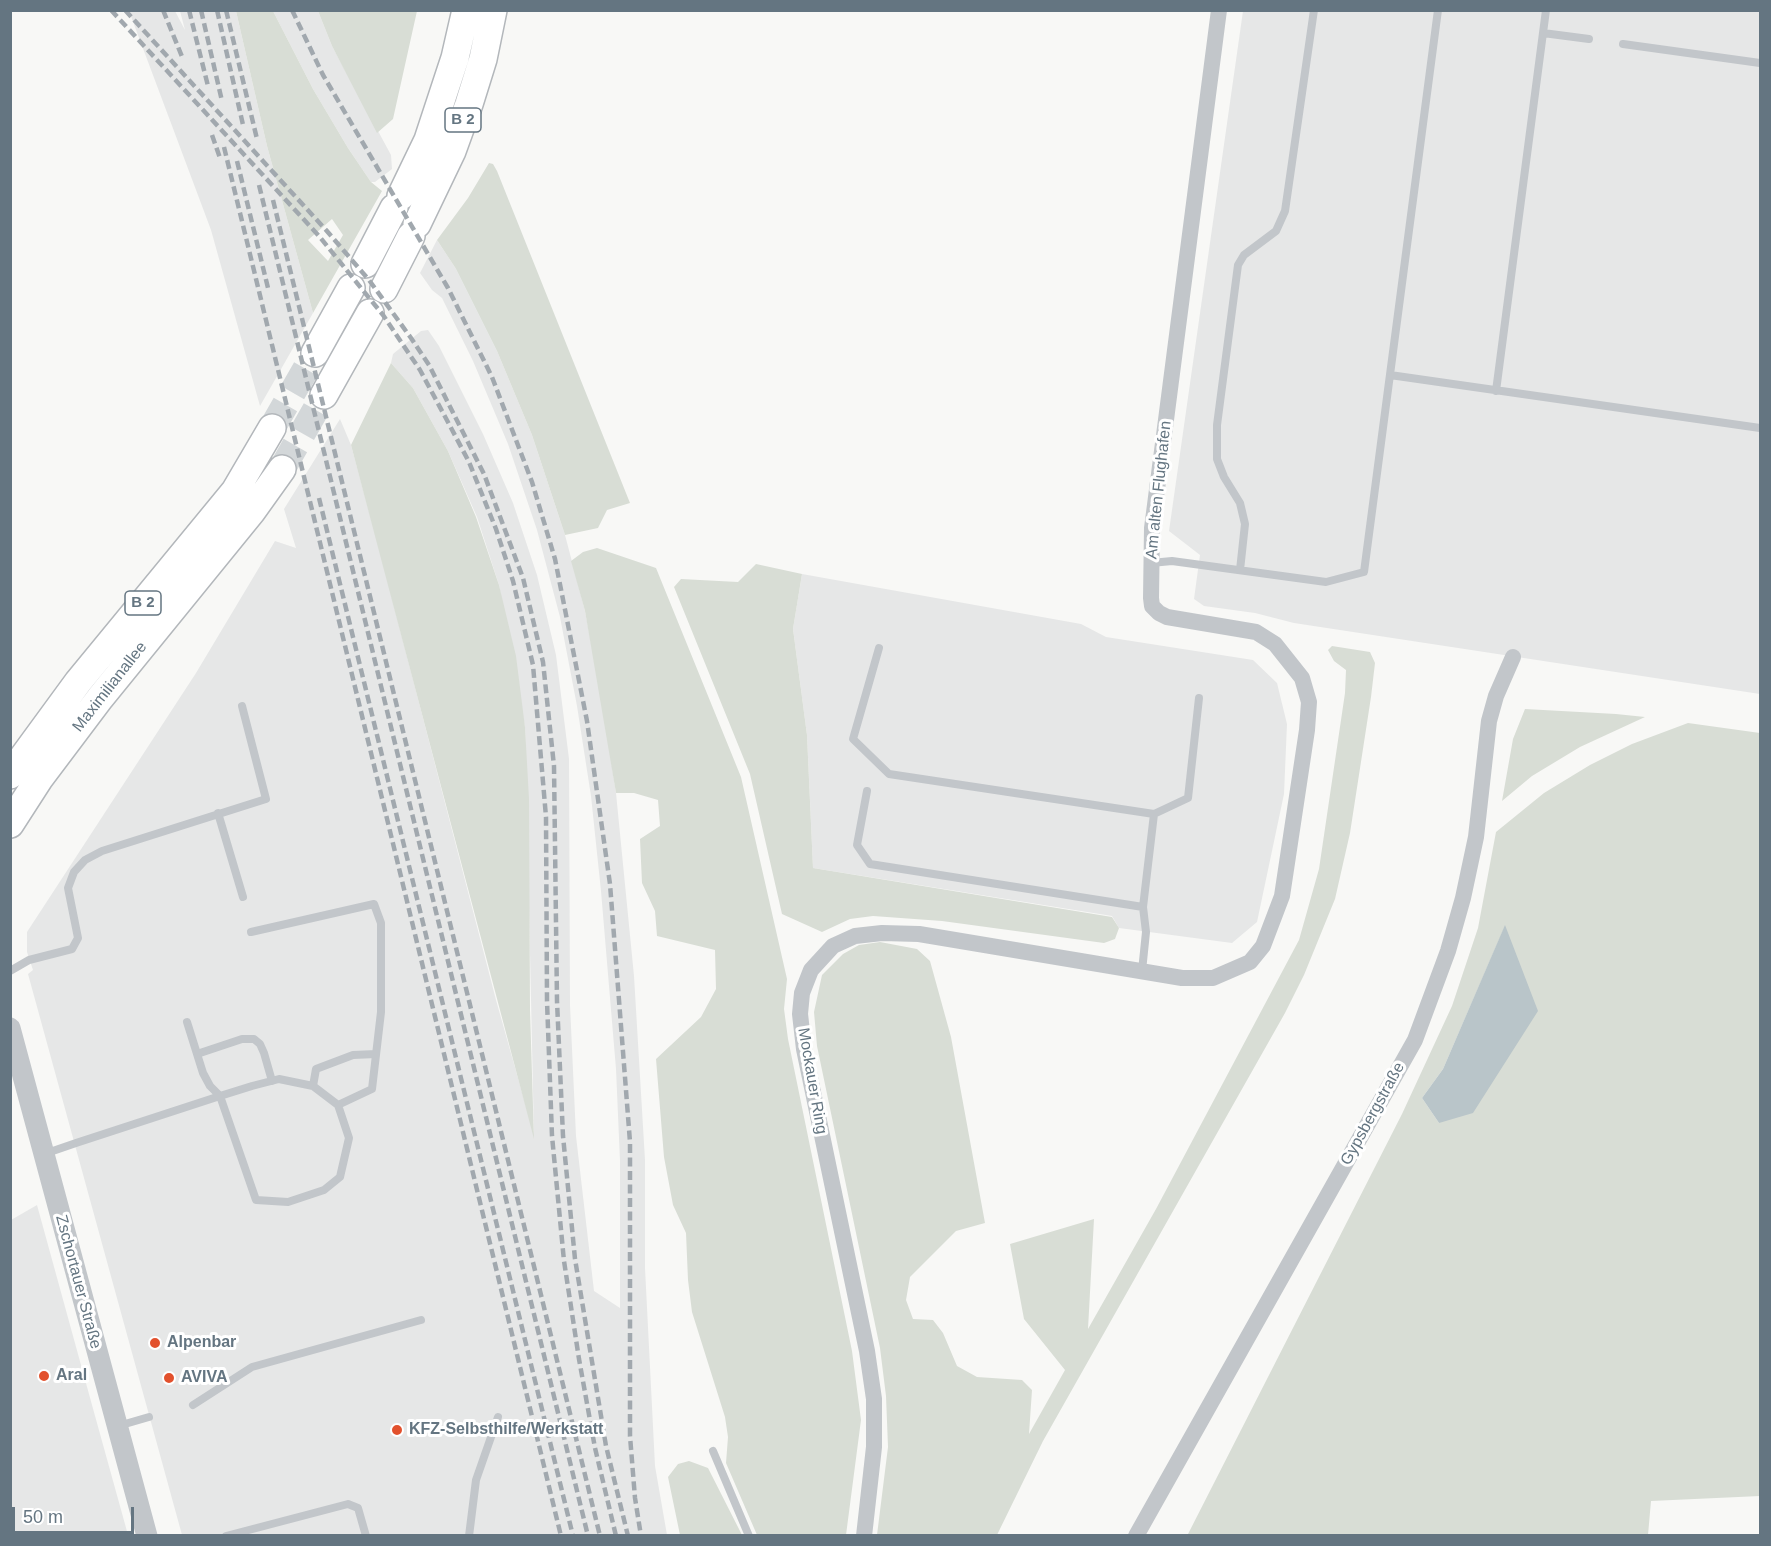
<!DOCTYPE html>
<html>
<head>
<meta charset="utf-8">
<style>
	body { margin:0 }
	#map { position:relative; width:1771px; height:1546px; overflow:hidden; background:#f8f8f6; font-family:Arial,sans-serif }
	canvas { display:block }
	.frame { position:absolute; inset:0; border:12px solid #647581; pointer-events:none }
	.scale { position:absolute; left:12px; top:1507px; width:122px; height:27px; box-sizing:border-box; border:3px solid #647581; border-top:0; padding-left:8px; font-size:18px; line-height:21px; white-space:nowrap; color:#647581; -webkit-text-stroke:4px #fff; paint-order:stroke }
</style>
</head>
<body>
<div id="map">
<canvas width="1771" height="1546"></canvas>
<div class="frame"></div>
<div class="scale">50 m</div>
</div>
<script>
const context = document.querySelector('canvas').getContext('2d');
context.lineJoin = 'round';
function fill(path, color) { context.fillStyle = color; context.fill(path, 'evenodd'); }
const poly = rows => new Path2D(rows.map(r => 'M' + r).join(''));
function trace(path, color, width, dash) { context.strokeStyle = color; context.lineWidth = width; context.lineCap = dash ? 'butt' : 'round'; context.setLineDash(dash || []); context.stroke(path); }
function drawText(font, color, halo, rows, align = 'center') {
  context.font = font + ' Arial,sans-serif'; context.lineWidth = 6; context.setLineDash([]); context.textBaseline = 'middle'; context.strokeStyle = halo; context.fillStyle = color; for (const [text, x, y, turn = 0] of rows) {
    context.save(); context.translate(x, y); context.rotate((+turn || 0) * Math.PI / 180); context.textAlign = isNaN(turn) ? turn : align; if (halo) context.strokeText(text, 0, 0); context.fillText(text, 0, 0); context.restore();
  }
}
fill(poly([
	[129,11,175,11,185,30,180,11,236,11,267,146,313,313,260,406,211,230],
	[273,11,318,11,332,46,391,155,392,169,375,182,371,182,348,148,313,89],
	[1243,11,1760,11,1760,694,1294,623,1255,613,1204,606,1194,599,1200,555,1169,531],
	[437,240,456,269,497,351,532,435,565,535,585,611,602,701,616,793,634,976,645,1160,645,1268,655,1466,667,1535,182,1535,28,974,33,970,27,952,27,932,196,673,275,541,296,548,284,509,340,419,351,445,380,552,496,1000,534,1135,525,727,499,585,477,517,448,451,413,388,391,363,393,354,421,331,428,330,439,346,483,434,513,503,537,575,556,655,569,759,570,1005,576,1136,594,1291,620,1308,620,1161,616,1069,601,891,591,796,577,706,560,617,537,530,508,444,473,361,442,298,432,290,420,273],
	[802,574,1081,624,1106,637,1253,660,1277,683,1287,724,1284,794,1257,922,1232,943,1119,928,1112,916,813,868,807,735,793,629],
	[37,1205,92,1405,128,1535,11,1535,11,1220]
]), '#e6e7e7');
fill(poly([
	[236,11,273,11,313,89,348,148,371,182,382,191,313,313,267,146],
	[332,219,343,235,328,261,308,240],
	[318,11,417,11,393,119,377,133,332,46],
	[489,163,493,164,497,171,630,503,607,510,598,528,565,535,532,435,497,351,456,269,437,240,468,198],
	[391,363,413,388,448,451,476,517,499,585,516,656,525,727,529,799,530,1010,534,1139,351,445],
	[597,548,656,568,741,777,787,979,784,1009,788,1039,852,1351,861,1420,846,1535,757,1535,726,1463,728,1437,725,1417,692,1312,688,1280,686,1233,673,1205,664,1157,656,1059,701,1017,716,989,715,950,657,936,655,911,642,883,640,839,660,826,658,800,634,793,616,793,585,611,571,561,583,552],
	[756,564,802,574,793,629,807,735,813,868,1112,917,1119,928,1115,939,1104,943,942,921,873,916,850,919,822,932,782,914,750,774,674,587,681,579,738,582],
	[1332,646,1370,652,1375,663,1371,697,1350,833,1335,899,1304,975,1285,1013,1043,1441,997,1535,877,1535,888,1447,886,1396,880,1348,817,1046,814,1012,822,975,843,954,859,945,880,942,917,949,930,961,951,1037,985,1223,956,1231,910,1277,906,1300,913,1319,933,1320,943,1333,957,1366,977,1377,1022,1380,1032,1390,1029,1434,1065,1370,1024,1319,1010,1244,1094,1219,1088,1329,1156,1209,1299,940,1319,869,1345,693,1346,670,1334,661,1328,650],
	[1525,709,1616,714,1645,717,1580,747,1532,776,1502,801,1513,739],
	[1688,723,1760,733,1760,1496,1651,1501,1648,1535,1187,1536,1402,1114,1452,1006,1478,928,1496,832,1544,793,1590,765,1632,744],
	[1505,926,1439,1123,1422,1098,1443,1069],
	[689,1461,708,1468,742,1535,680,1535,668,1477,678,1464]
]), '#d8ddd5');
fill(poly([
	[1505,925,1538,1011,1473,1113,1439,1123,1422,1098,1443,1069]
]), '#b9c5c9');
trace(poly([
	[272,428,315,353],
	[282,469,324,395]
]), '#d3d7d9', 27, [27, 14]);
const trunk = poly([
	[401,196,428,140,455,58,466,10],
	[417,224,452,151,469,104,483,59,493,10],
	[365,264,394,208],
	[384,289,411,236],
	[315,353,351,288],
	[324,395,370,313],
	[10,775,78,682,235,491,272,428],
	[10,824,39,779,100,698,252,511,282,469]
]);
trace(trunk, '#b3b7bb', 30);
trace(poly([
	[1543,33,1589,39],
	[1623,44,1760,63],
	[1390,375,1760,428],
	[1496,391,1546,10],
	[1151,563,1172,561,1326,582,1364,572,1438,10],
	[1240,570,1245,524,1240,503,1224,477,1217,459,1217,425,1238,265,1244,255,1276,231,1285,211,1314,10],
	[879,648,853,739,889,774,1154,814,1143,907,1146,932,1142,971],
	[867,791,857,845,870,864,1143,907],
	[218,813,243,897],
	[1154,814,1188,798,1199,698],
	[251,932,374,904,381,923,381,1012,372,1089,338,1105],
	[10,971,29,960,72,949,78,938,68,888,74,872,85,860,102,851,266,799,242,706],
	[197,1054,242,1039,254,1039,260,1044,264,1053,272,1081],
	[313,1086,316,1069,353,1055,376,1054],
	[44,1154,76,1143,220,1096,252,1086,279,1079,313,1086,338,1105,349,1138,340,1177,324,1190,288,1202,256,1200,220,1096,210,1086,203,1073,187,1022],
	[193,1405,252,1367,421,1320],
	[118,1426,149,1417],
	[713,1451,749,1536],
	[226,1536,348,1504,358,1508,366,1536],
	[469,1536,476,1480,498,1417]
]), '#c2c6ca', 8);
trace(poly([
	[864,1536,874,1447,874,1399,867,1351,804,1049,800,1014,802,993,811,970,833,946,855,936,882,933,919,934,1182,978,1213,978,1250,962,1263,946,1282,896,1307,730,1309,702,1302,678,1275,644,1256,632,1167,617,1159,613,1152,606,1151,598,1152,528,1219,10],
	[1136,1536,1415,1040,1448,951,1463,898,1476,837,1489,721,1496,696,1513,657]
]), '#c2c6ca', 16);
trace(poly([
	[10,1028,147,1536]
]), '#c2c6ca', 21);
trace(trunk, '#fff', 27);
trace(poly([
	[111,10,319,236,383,315,420,370,449,424,469,462,496,529,513,581,533,665,546,817,547,1001,552,1136,564,1261,579,1359,595,1448,616,1536],
	[125,10,326,230,369,280,411,338,429,365,484,474,523,578,543,662,554,766,557,1001,563,1136,575,1259,606,1446,628,1536],
	[163,10,183,59],
	[189,10,208,86],
	[201,10,222,101],
	[217,10,243,125],
	[226,10,257,139],
	[292,10,323,75,448,288,492,377,532,482,555,559,587,721,610,884,630,1142,630,1436,635,1498,641,1536],
	[212,135,220,158],
	[224,147,561,1536],
	[237,161,268,288],
	[259,185,588,1536],
	[273,200,600,1536],
	[319,498,573,1536]
]), '#a1a8ae', 4.5, [9, 4.5]);
for (const [x, y, r, color] of [
	[155,1343,6,"#e2512d"],
	[44,1376,6,"#e2512d"],
	[169,1378,6,"#e2512d"],
	[397,1430,6,"#e2512d"]
]) { const dot = new Path2D(); dot.arc(x, y, r, 0, 2 * Math.PI); context.fillStyle = color; context.fill(dot); trace(dot, '#fff', 2); }
for (const [x, y, w] of [
	[463,120,36],
	[143,603,36]
]) { const box = new Path2D(); box.roundRect(x - w / 2, y - 12, w, 24, 4.5); context.fillStyle = '#fff'; context.fill(box); trace(box, '#647581', 1.5); }
drawText('bold 15px', '#647581', null, [
	["B 2",463,120],
	["B 2",143,603]
]);
drawText('16px', '#647581', '#fff', [
	["Am alten Flughafen",1159,490,-84],
	["Maximilianallee",110,687,-52],
	["Mockauer Ring",812,1081,80],
	["Gypsbergstraße",1373,1114,-61],
	["Zschortauer Straße",78,1282,75]
]);
drawText('bold 16px', '#647581', '#fff', [
	["Alpenbar",167,1343],
	["Aral",56,1376],
	["AVIVA",181,1378],
	["KFZ-Selbsthilfe/Werkstatt",409,1430]
], 'left');
</script>
</body>
</html>
